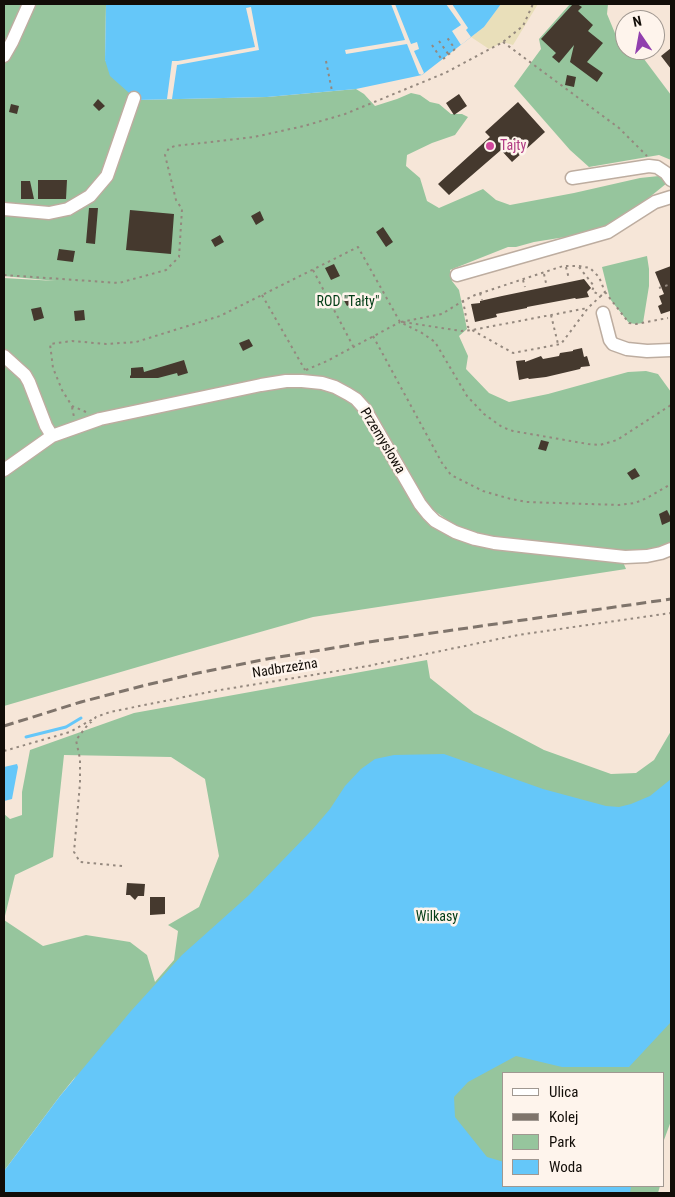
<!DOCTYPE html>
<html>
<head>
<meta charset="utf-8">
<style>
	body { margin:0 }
	#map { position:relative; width:675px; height:1197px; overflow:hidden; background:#f6e6d8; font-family:"Roboto Condensed",sans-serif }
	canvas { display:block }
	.frame { position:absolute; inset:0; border:5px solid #120d08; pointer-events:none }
	.legend { position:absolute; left:502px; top:1072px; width:162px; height:115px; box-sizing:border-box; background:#fef4ec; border:1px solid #a09891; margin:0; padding:6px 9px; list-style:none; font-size:15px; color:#120d08 }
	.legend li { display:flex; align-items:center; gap:10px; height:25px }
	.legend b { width:25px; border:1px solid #a09891 }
	.north { position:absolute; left:615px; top:10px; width:50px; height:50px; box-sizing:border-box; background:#fef4ec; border:1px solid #a09891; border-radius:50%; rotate:348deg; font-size:14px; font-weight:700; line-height:20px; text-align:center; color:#120d08 }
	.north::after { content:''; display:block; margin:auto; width:18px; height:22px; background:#913fae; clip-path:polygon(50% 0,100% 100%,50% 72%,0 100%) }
</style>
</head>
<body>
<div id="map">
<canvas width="675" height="1197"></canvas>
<div class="frame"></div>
<ul class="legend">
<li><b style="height:6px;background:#fff"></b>Ulica</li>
<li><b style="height:6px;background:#7f746b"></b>Kolej</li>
<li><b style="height:14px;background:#96c59d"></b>Park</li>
<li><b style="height:14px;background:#65c7f9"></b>Woda</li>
</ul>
<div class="north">N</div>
</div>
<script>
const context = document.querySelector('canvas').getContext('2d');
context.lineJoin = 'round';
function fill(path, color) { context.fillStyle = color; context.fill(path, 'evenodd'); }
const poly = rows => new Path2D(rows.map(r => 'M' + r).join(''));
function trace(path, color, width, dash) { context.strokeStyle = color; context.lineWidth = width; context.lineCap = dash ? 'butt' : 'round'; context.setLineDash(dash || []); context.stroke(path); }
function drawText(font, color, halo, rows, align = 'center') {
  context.font = font + ' "Roboto Condensed",sans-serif'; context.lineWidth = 5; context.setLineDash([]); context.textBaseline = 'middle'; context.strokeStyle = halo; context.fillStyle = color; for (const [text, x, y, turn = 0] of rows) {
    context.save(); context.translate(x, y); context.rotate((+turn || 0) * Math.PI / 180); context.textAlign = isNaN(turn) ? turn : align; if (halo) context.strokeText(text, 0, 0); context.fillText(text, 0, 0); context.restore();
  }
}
fill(poly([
	[4,4,106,4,105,60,137,100,267,97,356,89,364,94,375,106,397,99,411,93,420,95,430,102,439,104,451,114,462,114,468,117,455,135,432,143,407,155,406,166,420,178,427,201,439,208,483,189,496,200,510,205,574,193,640,178,659,176,667,183,635,209,599,231,576,236,559,238,534,242,516,247,508,247,450,270,452,281,459,290,467,329,459,336,468,356,466,369,489,393,509,402,548,394,628,372,646,371,658,374,671,392,671,546,620,555,626,569,313,617,179,655,4,706,4,278,56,281,4,276],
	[365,409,425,504,457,527,487,538,431,522],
	[570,4,608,4,607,14,617,38,625,44,625,50,632,50,644,59,671,95,671,160,659,155,589,167,570,150,514,86,541,49,539,39],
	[647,256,649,269,649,286,643,323,636,324,629,323,610,299,602,267],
	[427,660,430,678,474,713,544,750,611,774,636,773,654,760,671,731,671,1121,664,1140,664,1073,504,1073,504,1186,660,1186,658,1193,4,1193,76,1076,60,1096,4,1171,4,814,10,819,22,815,22,792,30,750,134,713],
	[64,755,171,757,205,779,219,856,199,907,168,925,178,931,174,960,155,982,147,955,130,942,86,935,43,946,4,920,15,875,53,857]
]), '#96c59d');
fill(poly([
	[501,4,538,4,513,45,503,42,489,49,471,37,484,27]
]), '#e9dfba');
fill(poly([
	[106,4,501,4,484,27,422,75,356,89,267,97,137,100,110,76,105,60],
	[444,754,543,789,606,806,619,807,631,804,650,796,671,779,671,1022,629,1067,562,1067,516,1056,468,1082,454,1097,455,1117,487,1157,504,1162,504,1186,631,1186,630,1193,4,1193,4,1171,60,1096,131,1011,182,955,248,896,312,830,330,809,345,786,361,769,375,759,394,755],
	[17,764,18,767,12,799,4,801,4,767]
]), '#65c7f9');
fill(poly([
	[391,4,395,4,411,44,417,42,419,49,414,51,424,73,422,75,419,74,407,44,346,54,345,50,405,40],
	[446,4,452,4,468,28,466,30,471,37,461,45,452,31,461,25],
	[251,7,259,50,177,65,172,99,167,99,172,61,178,61,255,47,246,8]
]), '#f6e6d8');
trace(poly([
	[26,737,66,727,81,718]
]), '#65c7f9', 3);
fill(poly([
	[573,4,577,4,582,7,578,11,593,25,588,31,603,43,587,62,603,73,597,82,570,62,574,45,559,63,552,57,556,53,541,39],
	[671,48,671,69,661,56],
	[567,75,576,77,574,87,565,85],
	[459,94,467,106,454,115,446,103],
	[98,99,105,106,99,111,93,105],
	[518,102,545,132,512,162,501,150,449,195,438,184,490,137,485,132],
	[11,104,19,106,17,114,9,112],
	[38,180,67,180,66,199,38,199],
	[21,181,30,181,34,199,21,199],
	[89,208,98,208,95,244,86,243],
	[130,210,174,214,171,254,126,250],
	[260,211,264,220,256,225,251,216],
	[383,227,393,242,386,247,376,232],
	[220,235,224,242,215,247,211,240],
	[59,249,75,251,73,262,57,260],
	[334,264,340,276,331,280,325,268],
	[671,266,671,313,670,311,661,314,658,306,662,304,659,296,664,294,655,272],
	[584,279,591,288,587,292,589,297,576,299,575,298,527,307,527,308,496,314,497,317,475,322,471,304,480,303,480,301,502,296],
	[349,294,354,303,347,306,342,297],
	[41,307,44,318,34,321,31,309],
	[84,310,85,320,75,321,74,311],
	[249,339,253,346,243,351,239,343],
	[582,348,584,357,587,356,590,366,581,367,580,369,546,377,529,379,528,378,519,380,516,361,525,360,525,362,541,356,543,359,559,356,560,353,573,351,573,350],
	[184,360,188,373,178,376,177,373,158,378,130,378,130,376,131,375,131,368,143,367,144,372],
	[541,440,549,442,546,451,538,449],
	[635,468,640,476,632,480,627,473],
	[667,510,671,518,671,521,662,525,659,514],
	[127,883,145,884,144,896,138,896,135,900,130,895,126,895],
	[150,897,165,897,165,914,150,915]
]), '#45392e');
const minor = poly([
	[4,56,12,42,29,4],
	[572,178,649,166,657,167,666,173,671,180],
	[4,209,49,213,68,209,90,196,107,176,134,98],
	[457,275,608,232,655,202,671,197],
	[603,313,610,340,613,344,627,349,647,351,671,350],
	[4,356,25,375,29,382,46,426,52,436],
	[4,470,52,436,100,419,261,385,286,381,302,381,322,383,335,387,348,394,356,399,365,409,420,504,428,514,435,521,455,532,475,539,494,543,625,557,647,556,661,553,671,549]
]);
trace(minor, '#bdada0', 15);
trace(poly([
	[439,41,449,55],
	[503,42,619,128,647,156],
	[432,45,442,60,455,49,446,36],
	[326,61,332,91],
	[566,267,569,279],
	[579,267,594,286,592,291,602,296],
	[313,270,353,346],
	[544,274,546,283],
	[4,275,119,283,166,270,179,257,182,209,176,200,165,155,169,148,175,146,254,137,304,126,345,114,445,73,503,42,523,26,533,4],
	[523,280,525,287],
	[659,288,671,284],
	[605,292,629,323,636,324,668,318],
	[480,293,482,300],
	[262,295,305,370],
	[551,315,558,344],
	[401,322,442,314,461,302,475,295,563,266,579,266,590,268,599,277,605,292,588,308,561,344,513,353,472,330,468,327,463,301],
	[403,322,461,331,472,330,588,308],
	[373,336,442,463,451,475,483,491,507,498,526,502,619,505,635,503,647,498,671,484],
	[306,370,327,361,400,322],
	[72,407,74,417],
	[86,412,72,406,62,390,53,368,50,344,72,341,106,344,136,342,220,316,358,247,400,322,422,333,435,342,467,396,484,414,502,427,513,431,588,444,600,445,617,440,671,405],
	[4,751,70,732,93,719],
	[122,866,80,862,74,852,80,783,80,759,76,740,86,727,96,717,110,712,214,691,368,666,518,635,671,613]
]), '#94887e', 2, [2.5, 4]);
trace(minor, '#fff', 12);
trace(poly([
	[4,726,81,702,142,686,198,673,267,659,369,642,671,599]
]), '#7f746b', 3, [10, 5]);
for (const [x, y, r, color] of [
	[490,146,5,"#d1479c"]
]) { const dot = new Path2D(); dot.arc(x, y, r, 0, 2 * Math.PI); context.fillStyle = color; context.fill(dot); trace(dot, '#fef4ec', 2); }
drawText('14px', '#b23c85', '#fef4ec', [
	["Tajty",500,146]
], 'left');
drawText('14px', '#003c15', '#fef4ec', [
	["ROD \"Tałty\"",348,302],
	["Wilkasy",437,917]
]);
drawText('14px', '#120d08', '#fef4ec', [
	["Przemysłowa",382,441,59],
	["Nadbrzeżna",285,669,-9]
]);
</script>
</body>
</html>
